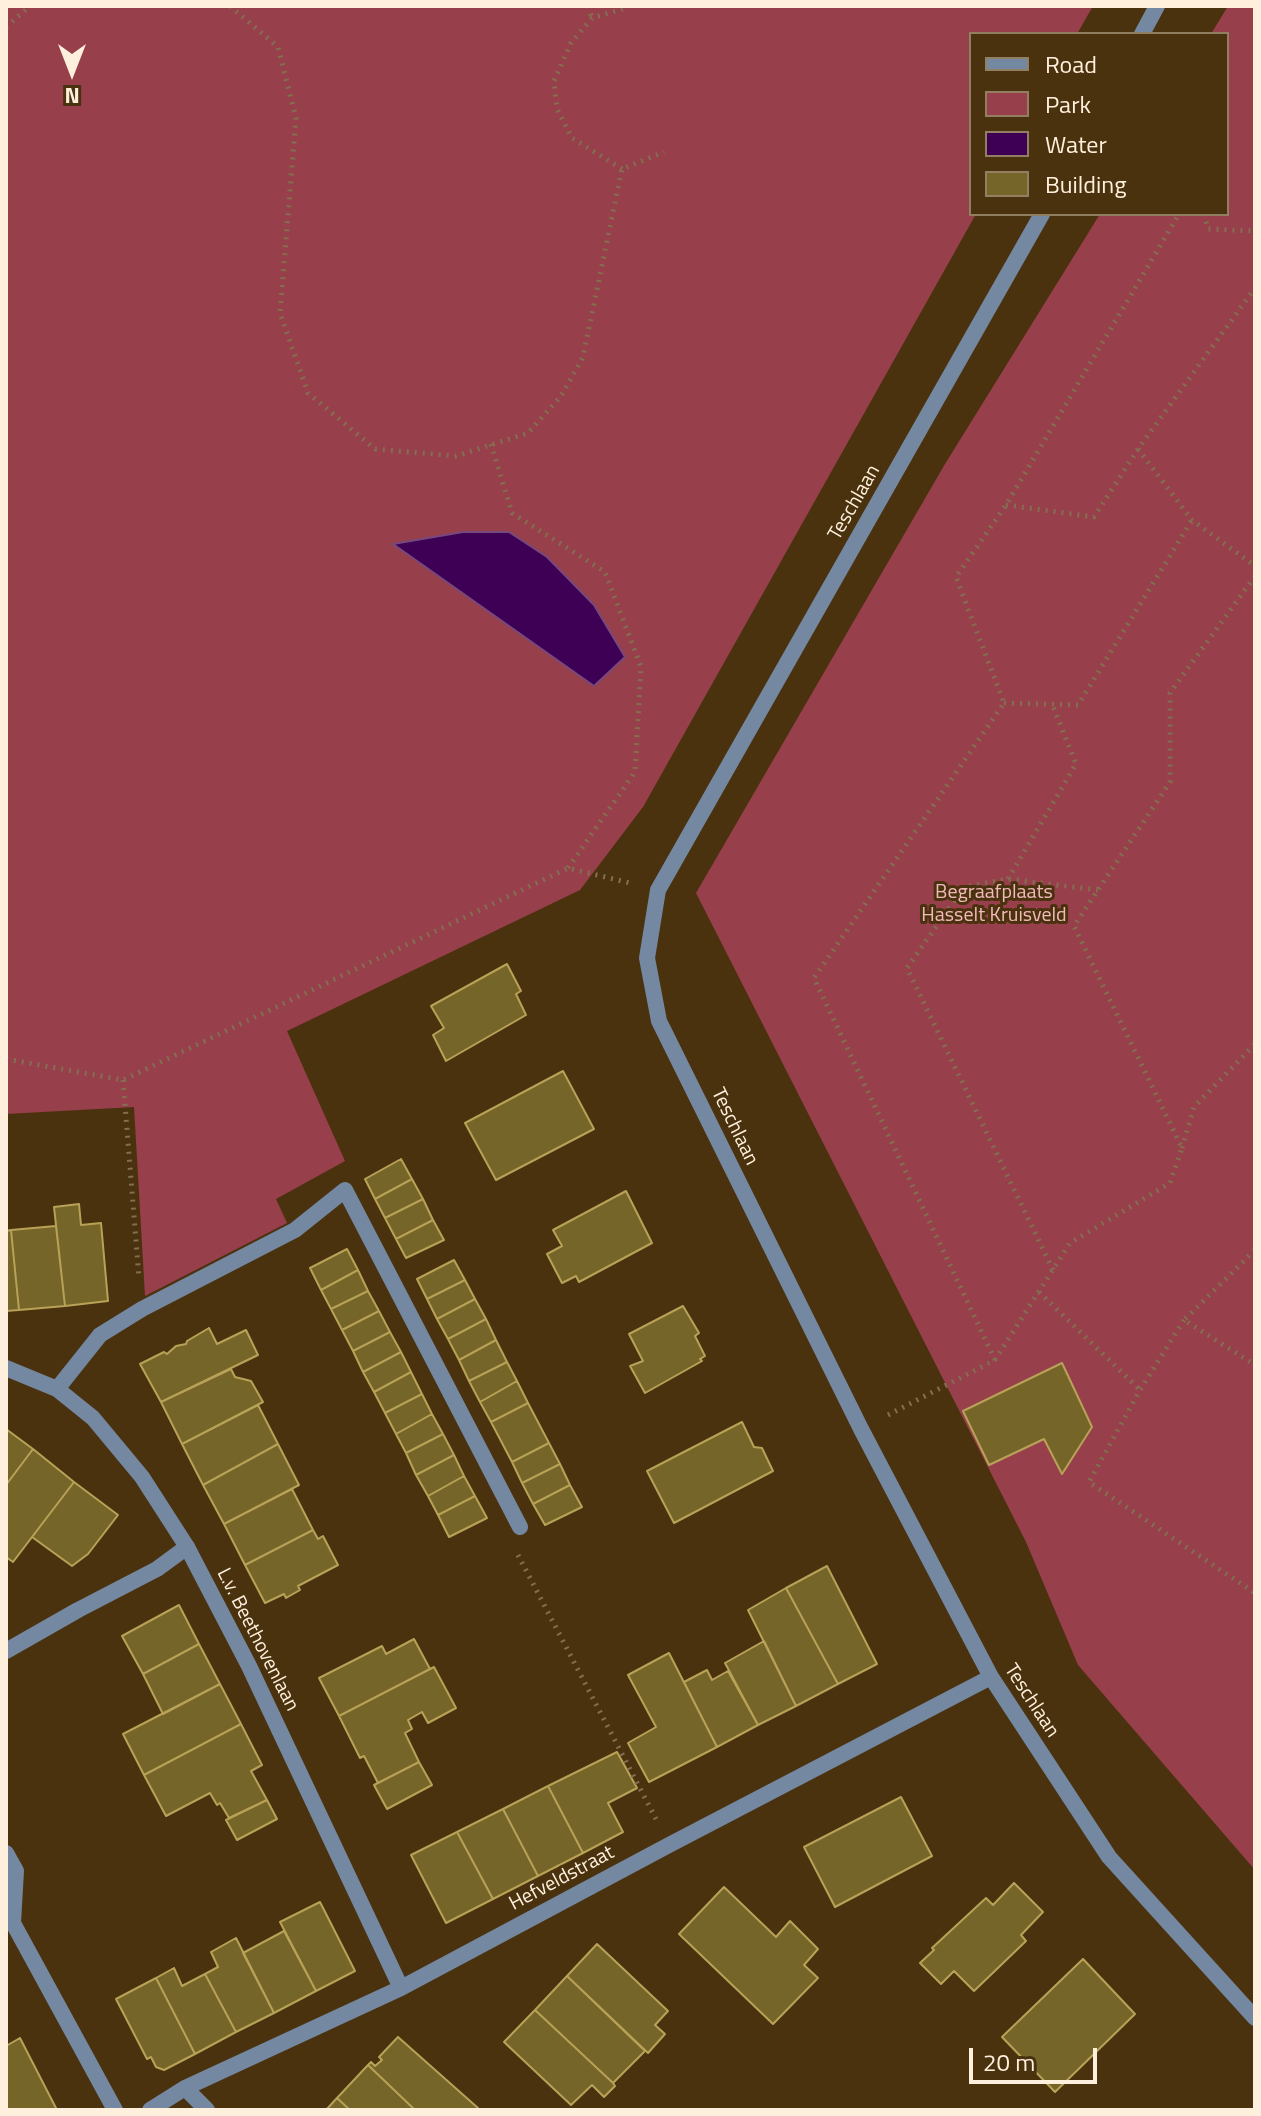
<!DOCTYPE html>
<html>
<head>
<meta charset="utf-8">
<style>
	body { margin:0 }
	#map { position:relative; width:1261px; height:2116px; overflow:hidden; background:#4a320f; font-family:"Titillium Web",sans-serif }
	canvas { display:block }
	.frame { position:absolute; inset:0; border:8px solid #fff0dd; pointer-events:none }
	.legend { position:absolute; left:969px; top:32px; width:260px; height:184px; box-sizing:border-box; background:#4a320f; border:2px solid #927e61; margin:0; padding:10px 14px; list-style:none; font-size:24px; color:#fff0dd }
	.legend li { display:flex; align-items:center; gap:16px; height:40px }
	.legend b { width:40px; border:2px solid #927e61 }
	.north { position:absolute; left:32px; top:32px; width:80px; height:80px; -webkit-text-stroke:6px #4a320f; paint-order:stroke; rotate:180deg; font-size:22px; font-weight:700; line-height:32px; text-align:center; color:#fff0dd }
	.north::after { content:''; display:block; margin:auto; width:28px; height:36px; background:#fff0dd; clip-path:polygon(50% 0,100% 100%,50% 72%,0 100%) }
	.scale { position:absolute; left:969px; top:2048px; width:128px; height:36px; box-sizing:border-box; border:4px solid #fff0dd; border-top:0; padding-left:10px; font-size:24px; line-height:28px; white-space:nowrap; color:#fff0dd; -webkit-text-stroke:6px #4a320f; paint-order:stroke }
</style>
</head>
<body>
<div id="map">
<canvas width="1261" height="2116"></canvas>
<div class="frame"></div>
<ul class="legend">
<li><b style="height:10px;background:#7488a1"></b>Road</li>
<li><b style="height:22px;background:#983f4c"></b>Park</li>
<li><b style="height:22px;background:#3d0054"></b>Water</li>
<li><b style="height:22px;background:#766528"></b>Building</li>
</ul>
<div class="north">N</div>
<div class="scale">20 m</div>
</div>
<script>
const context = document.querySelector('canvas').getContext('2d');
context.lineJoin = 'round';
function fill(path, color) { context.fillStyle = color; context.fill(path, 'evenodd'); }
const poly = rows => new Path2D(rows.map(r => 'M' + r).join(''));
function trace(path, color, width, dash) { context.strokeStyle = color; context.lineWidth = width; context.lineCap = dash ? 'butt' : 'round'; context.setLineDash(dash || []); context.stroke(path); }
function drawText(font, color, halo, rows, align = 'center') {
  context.font = font + ' "Titillium Web",sans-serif'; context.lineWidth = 6; context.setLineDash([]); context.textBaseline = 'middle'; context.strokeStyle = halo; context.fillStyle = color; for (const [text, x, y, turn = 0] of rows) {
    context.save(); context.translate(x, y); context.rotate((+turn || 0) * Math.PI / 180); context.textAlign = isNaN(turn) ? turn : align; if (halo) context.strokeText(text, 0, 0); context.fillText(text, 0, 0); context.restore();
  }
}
fill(poly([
	[6,6,1093,6,1077,34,971,34,971,214,976,214,643,807,580,890,287,1031,345,1161,276,1199,287,1223,145,1296,134,1107,6,1114],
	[1228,6,1255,6,1255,1870,1078,1665,1026,1542,696,893,945,464,1100,214,1227,214,1227,34,1211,34]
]), '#983f4c');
const water = poly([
	[463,532,509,532,547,557,594,605,625,657,594,686,393,544,463,532]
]);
fill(water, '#3d0054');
trace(water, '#77487d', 2);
const building = poly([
	[507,964,521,991,516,994,526,1015,446,1061,433,1035,444,1028,431,1006,507,964],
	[563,1071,594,1129,496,1180,465,1123,563,1071],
	[401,1159,412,1179,375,1199,365,1179,401,1159],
	[412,1179,423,1199,385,1218,375,1199,412,1179],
	[626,1191,652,1243,579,1282,576,1276,562,1283,547,1254,562,1246,553,1230,626,1191],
	[423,1199,433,1220,396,1239,385,1218,423,1199],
	[79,1204,81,1225,101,1223,108,1301,65,1306,54,1207,79,1204],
	[433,1220,444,1240,406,1258,396,1239,433,1220],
	[56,1226,65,1306,19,1310,11,1230,56,1226],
	[11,1230,19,1310,6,1311,6,1231,11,1230],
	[347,1249,358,1270,321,1290,310,1268,347,1249],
	[454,1260,465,1280,427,1299,417,1279,454,1260],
	[358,1270,368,1291,331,1309,321,1290,358,1270],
	[465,1280,475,1299,437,1319,427,1299,465,1280],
	[368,1291,379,1311,342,1330,331,1309,368,1291],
	[475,1299,486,1319,448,1339,437,1319,475,1299],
	[683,1306,699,1333,695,1336,705,1356,700,1359,702,1361,645,1393,630,1366,643,1361,629,1334,683,1306],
	[379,1311,390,1332,353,1351,342,1330,379,1311],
	[486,1319,496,1340,459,1360,448,1339,486,1319],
	[209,1328,217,1344,246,1330,258,1355,161,1402,140,1364,164,1352,167,1354,176,1346,186,1344,187,1341,209,1328],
	[390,1332,401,1352,363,1372,353,1351,390,1332],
	[496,1340,507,1362,469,1381,459,1360,496,1340],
	[401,1352,411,1372,374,1392,363,1372,401,1352],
	[507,1362,517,1381,480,1402,469,1381,507,1362],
	[1062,1363,1092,1427,1062,1474,1044,1439,989,1465,963,1411,1062,1363],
	[231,1369,235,1377,251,1381,263,1402,182,1444,161,1402,231,1369],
	[411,1372,422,1394,385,1413,374,1392,411,1372],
	[517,1381,528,1403,491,1422,480,1402,517,1381],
	[422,1394,432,1414,396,1434,385,1413,422,1394],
	[528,1403,549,1443,512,1462,491,1422,528,1403],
	[258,1405,278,1444,203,1485,182,1444,258,1405],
	[432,1414,443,1434,406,1453,396,1434,432,1414],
	[742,1422,754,1447,762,1448,773,1471,674,1523,647,1471,742,1422],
	[6,1429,33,1449,6,1485,6,1429],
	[443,1434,454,1455,416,1475,406,1453,443,1434],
	[549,1443,560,1464,522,1483,512,1462,549,1443],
	[278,1444,299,1485,224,1524,203,1485,278,1444],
	[33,1449,74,1482,13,1562,6,1557,6,1485,33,1449],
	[454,1455,464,1476,428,1496,416,1475,454,1455],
	[560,1464,570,1485,533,1504,522,1483,560,1464],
	[464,1476,475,1496,438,1515,428,1496,464,1476],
	[74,1482,118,1515,88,1554,72,1566,32,1537,74,1482],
	[570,1485,582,1507,545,1525,533,1504,570,1485],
	[292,1489,313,1530,245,1565,224,1524,292,1489],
	[475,1496,487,1518,449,1537,438,1515,475,1496],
	[313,1530,318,1539,323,1536,338,1565,298,1586,300,1590,286,1598,284,1594,265,1603,245,1565,313,1530],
	[827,1566,877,1664,838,1684,786,1588,827,1566],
	[786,1588,838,1684,796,1706,748,1610,786,1588],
	[179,1605,199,1644,143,1674,122,1636,179,1605],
	[414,1639,430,1669,339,1716,319,1678,382,1646,386,1654,414,1639],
	[764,1641,796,1706,758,1725,725,1663,764,1641],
	[199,1644,220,1684,163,1714,143,1674,199,1644],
	[669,1653,717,1747,649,1782,628,1743,656,1727,628,1675,669,1653],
	[434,1667,456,1708,428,1723,422,1712,408,1720,412,1729,405,1733,419,1762,378,1783,364,1756,360,1758,339,1716,434,1667],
	[707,1670,712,1680,728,1671,758,1725,717,1747,684,1682,707,1670],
	[220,1684,241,1724,144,1775,123,1734,220,1684],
	[241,1724,262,1765,251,1771,267,1800,229,1818,220,1803,217,1805,210,1793,166,1816,144,1775,241,1724],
	[617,1752,637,1788,608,1803,623,1832,583,1853,548,1786,617,1752],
	[419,1762,432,1785,387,1809,374,1785,419,1762],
	[548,1786,583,1853,538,1876,503,1809,548,1786],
	[901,1797,932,1856,835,1907,804,1847,901,1797],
	[267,1800,277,1819,237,1840,226,1820,267,1800],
	[503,1809,538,1876,493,1899,457,1832,503,1809],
	[457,1832,493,1899,446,1923,411,1855,457,1832],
	[1014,1883,1043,1912,1021,1935,1026,1941,974,1991,954,1971,941,1984,920,1963,934,1950,932,1948,986,1898,993,1905,1014,1883],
	[724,1887,776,1937,790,1921,818,1949,804,1965,818,1978,773,2024,679,1934,724,1887],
	[320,1902,355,1971,316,1991,280,1922,320,1902],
	[284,1931,316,1991,274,2013,243,1953,284,1931],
	[236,1938,274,2013,236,2032,205,1974,218,1967,211,1952,236,1938],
	[597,1944,668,2011,655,2025,665,2034,648,2053,567,1976,597,1944],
	[1083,1959,1135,2014,1055,2092,1002,2037,1083,1959],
	[174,1968,182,1986,205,1974,236,2032,195,2054,156,1978,174,1968],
	[567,1976,645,2051,613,2083,535,2010,567,1976],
	[156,1978,195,2054,164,2070,156,2067,151,2057,147,2059,116,1999,156,1978],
	[535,2010,613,2083,615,2086,604,2097,592,2085,571,2105,504,2042,535,2010],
	[398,2037,478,2108,476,2110,415,2110,368,2065,371,2062,375,2066,382,2060,379,2057,398,2037],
	[20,2038,57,2110,7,2110,6,2108,6,2046,20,2038],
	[368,2065,415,2110,350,2110,337,2098,368,2065],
	[337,2098,350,2110,326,2110,337,2098]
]);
fill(building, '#766528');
trace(building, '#b8a257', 2);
trace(poly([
	[230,6,278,47,296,118,280,313,308,393,375,449,456,456,528,433,561,396,583,357,622,169,664,152],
	[588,6,592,18],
	[6,27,30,6],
	[622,169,572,138,557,109,554,81,571,43,592,18,629,7],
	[1204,214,1208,229,1255,231],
	[491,444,512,513,605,572,641,667,635,772,568,868],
	[1138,449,1192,520,1255,566],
	[1006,505,1094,517,1138,449,1255,288],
	[1004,703,1078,705,1192,520],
	[1008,879,1076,764,1052,704],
	[6,1059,123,1080,568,868,630,883],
	[123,1080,139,1278],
	[1182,1148,1194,1107,1255,1044],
	[1255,1250,1184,1320,1255,1365],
	[1053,1270,907,968,964,887,1008,879,1098,890],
	[1039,1292,1140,1390],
	[1184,1320,1140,1390,1089,1482,1255,1593],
	[995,1360,1070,1243,1170,1183,1182,1148,1074,926,1170,782,1170,693,1255,576],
	[888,1415,995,1360,814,978,1004,703,956,577,1006,505,1179,214],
	[518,1555,656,1819]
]), '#836e50', 5, [2, 6]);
trace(poly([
	[57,1389,100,1335,142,1309,295,1230,345,1190,520,1527],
	[6,1651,78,1610,157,1569,187,1547],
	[6,1853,16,1871,13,1923,115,2110]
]), '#7488a1', 16);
trace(poly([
	[1142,34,1157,6],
	[1042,214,658,890,647,958,659,1021,861,1429,991,1677,1109,1857,1255,2018],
	[6,1368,57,1389,93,1418,142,1477,187,1547,249,1666,401,1988],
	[185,2088,207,2110],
	[150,2110,185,2088,401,1988,669,1845,991,1677]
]), '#7488a1', 16);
drawText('20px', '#fff0dd', '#4a320f', [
	["Teschlaan",855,503,-60],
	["Teschlaan",734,1127,64],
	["L.v. Beethovenlaan",257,1640,63],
	["Teschlaan",1031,1701,57],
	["Hefveldstraat",562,1879,-28]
]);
drawText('20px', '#f2b9bd', '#4a320f', [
	["Begraafplaats",994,893],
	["Hasselt Kruisveld",994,916]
]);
</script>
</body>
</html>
